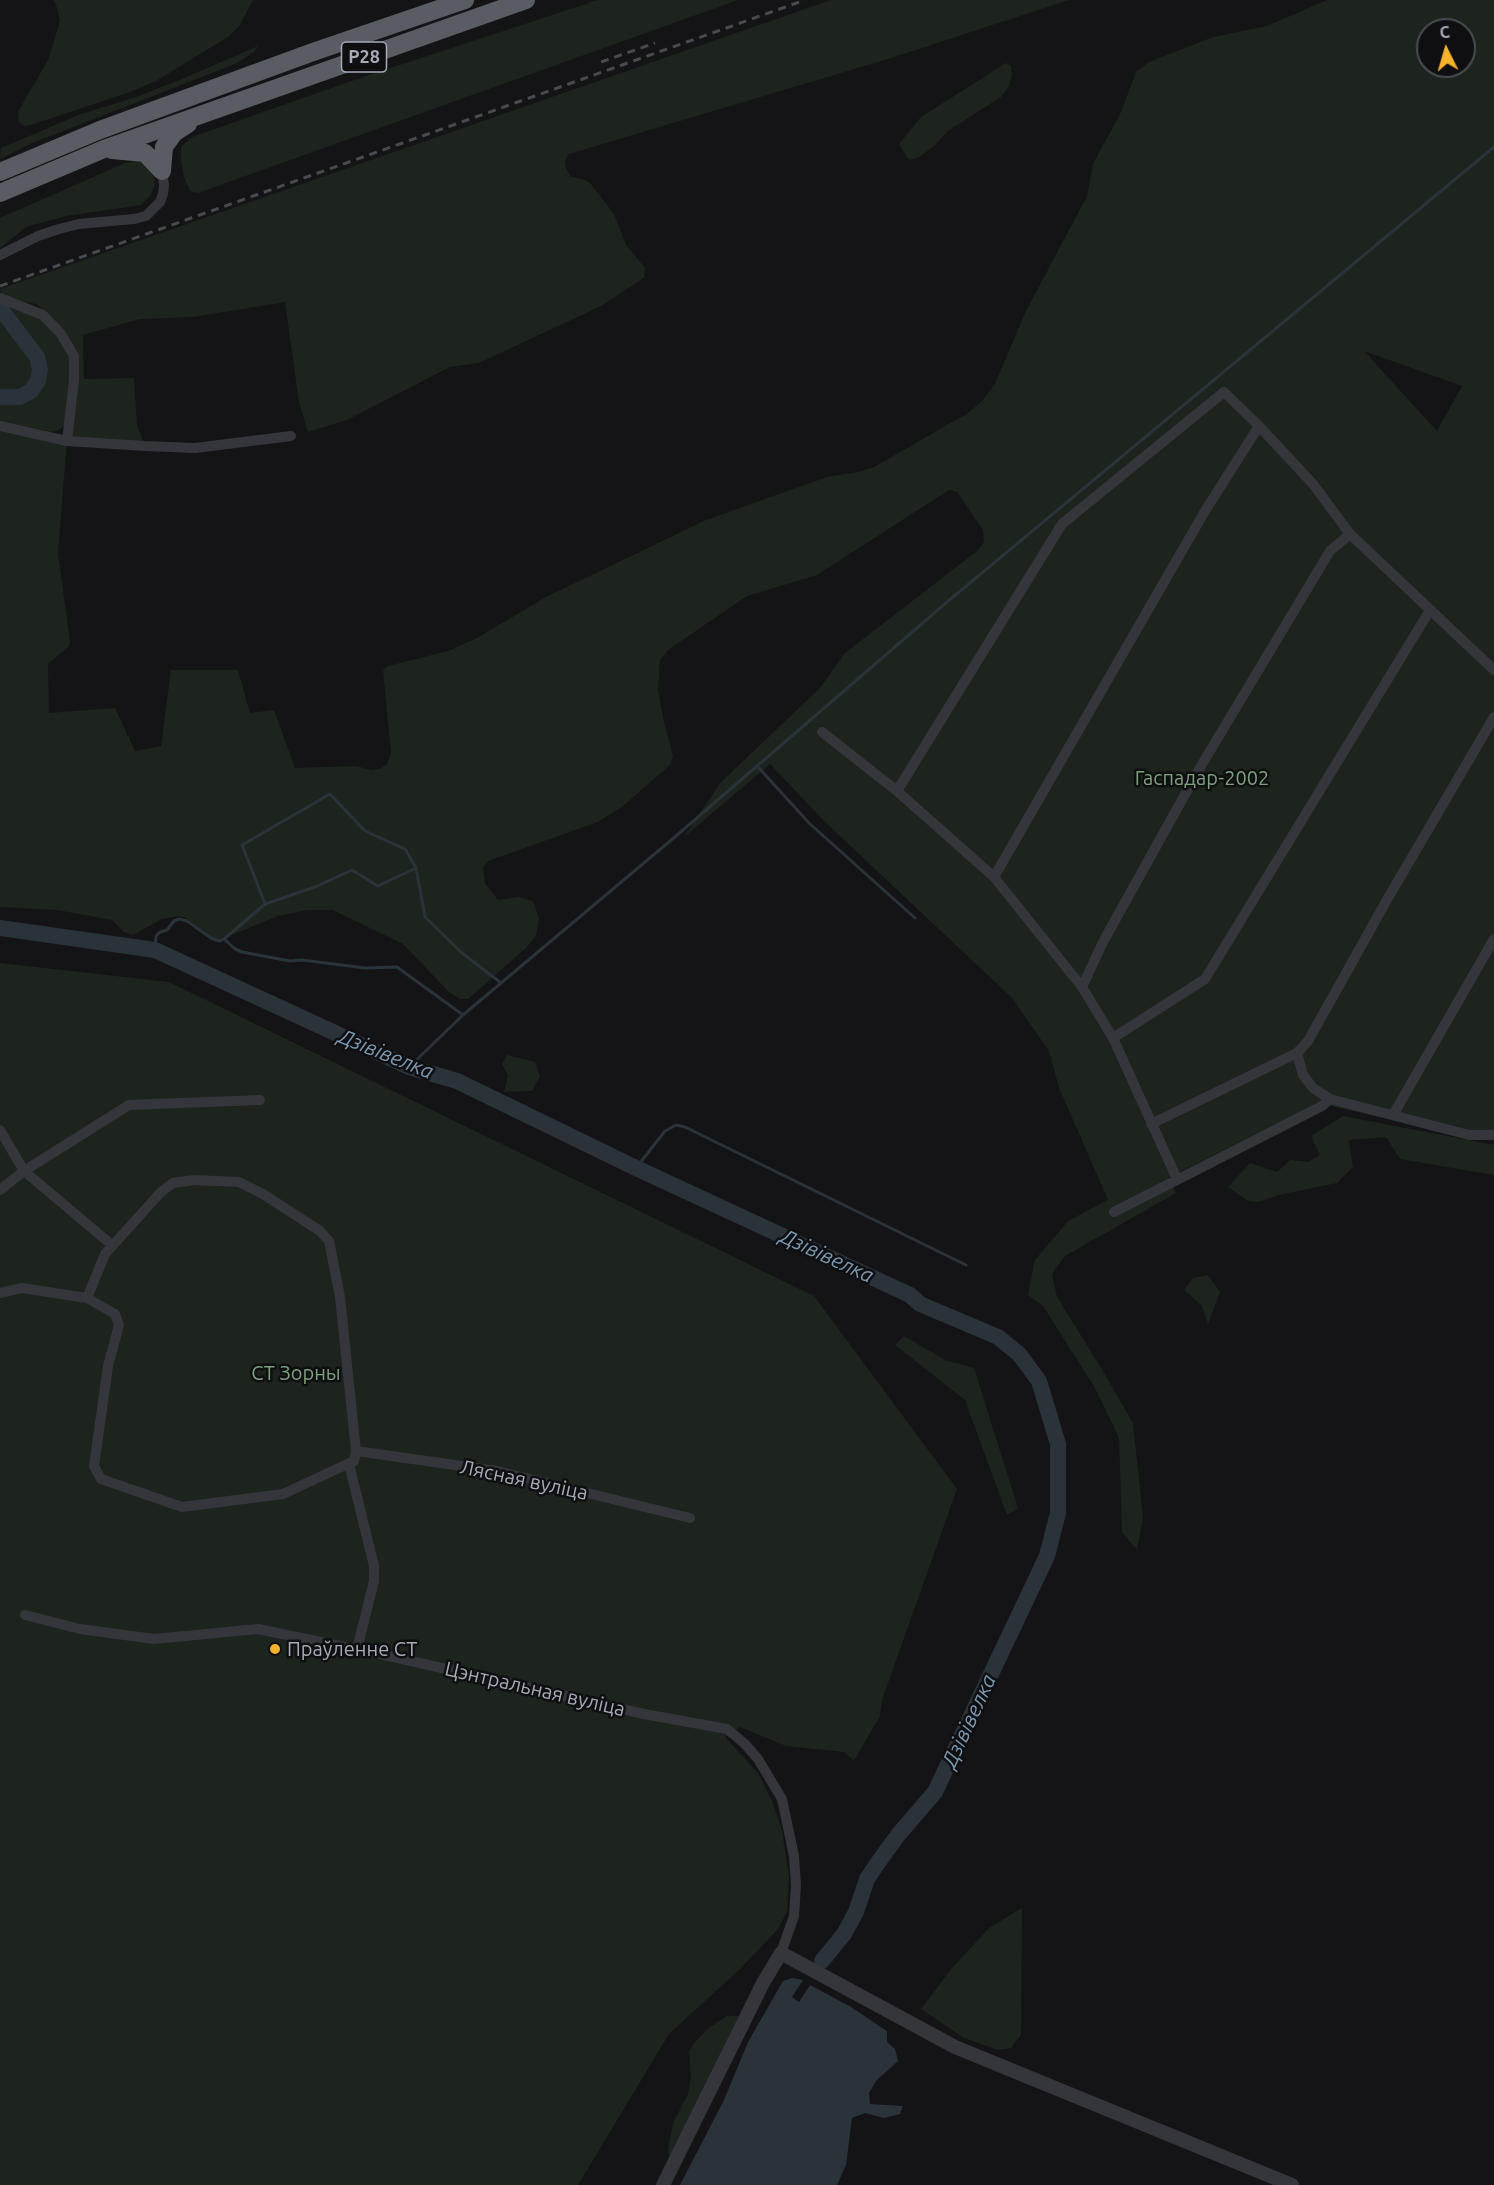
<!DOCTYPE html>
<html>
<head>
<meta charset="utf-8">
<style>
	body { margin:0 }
	#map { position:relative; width:1494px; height:2185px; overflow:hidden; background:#141416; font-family:Ubuntu,sans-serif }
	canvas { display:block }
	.north { position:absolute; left:1416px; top:18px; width:60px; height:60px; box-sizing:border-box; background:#0f0f11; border:2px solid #4b4d53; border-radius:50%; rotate:355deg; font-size:16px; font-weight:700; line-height:24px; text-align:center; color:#a5abb7 }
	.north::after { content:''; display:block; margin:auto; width:21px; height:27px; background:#f6b22c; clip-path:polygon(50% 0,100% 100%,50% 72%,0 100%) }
</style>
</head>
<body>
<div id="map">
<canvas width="1494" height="2185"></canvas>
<div class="north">С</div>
</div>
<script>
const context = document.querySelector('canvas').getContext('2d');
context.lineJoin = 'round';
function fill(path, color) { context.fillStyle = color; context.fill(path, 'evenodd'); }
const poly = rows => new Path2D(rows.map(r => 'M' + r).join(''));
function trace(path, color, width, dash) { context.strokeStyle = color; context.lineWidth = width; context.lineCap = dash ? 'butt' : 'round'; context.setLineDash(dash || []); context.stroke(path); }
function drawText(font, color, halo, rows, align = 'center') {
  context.font = font + ' Ubuntu,sans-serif'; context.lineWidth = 5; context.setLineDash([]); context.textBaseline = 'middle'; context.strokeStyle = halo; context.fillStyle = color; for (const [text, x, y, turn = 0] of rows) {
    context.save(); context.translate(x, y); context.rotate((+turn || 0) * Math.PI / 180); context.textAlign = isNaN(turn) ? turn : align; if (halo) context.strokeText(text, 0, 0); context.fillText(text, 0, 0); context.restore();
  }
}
fill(poly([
	[53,0,253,0,240,25,228,37,156,81,130,92,31,125,24,126,19,122,18,112,48,60,60,21,56,5],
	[598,0,738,0,198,193,190,191,184,177,180,155,182,146,192,137,363,77],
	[831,0,1069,0,888,59,569,154,565,160,566,169,571,177,582,179,590,183,614,214,626,245,645,268,644,278,601,306,479,363,450,367,347,420,308,432,299,402,285,302,194,317,140,319,83,335,84,379,134,378,137,425,145,446,68,438,78,361,49,314,36,304,14,300,1,293,0,289],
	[1327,0,1494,0,1494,1139,1474,1139,1318,1103,1168,1178,1176,1193,1065,1256,1052,1274,1057,1297,1100,1366,1133,1423,1143,1517,1137,1550,1122,1532,1119,1438,1095,1388,1043,1306,1028,1295,1035,1260,1068,1221,1108,1200,1059,1088,1049,1051,1012,998,825,822,770,764,683,838,721,782,820,688,845,653,977,551,984,542,983,530,957,492,949,490,817,575,747,596,668,650,660,660,658,690,663,718,673,755,671,764,622,807,598,822,488,861,483,867,485,883,498,900,519,897,533,901,539,919,536,936,526,948,468,999,460,999,449,992,403,944,333,910,306,910,278,916,217,941,186,918,179,916,162,919,133,935,124,932,112,920,57,910,0,907,0,426,67,441,58,553,70,642,68,647,48,664,49,713,115,708,135,751,161,746,171,670,238,670,250,713,274,710,295,768,356,766,371,770,380,769,387,764,391,753,383,670,388,666,448,651,477,638,546,597,706,520,827,477,858,472,874,467,968,413,982,401,995,384,1025,313,1087,196,1093,164,1121,112,1136,72,1149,62,1213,37,1267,26],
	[1428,30,1464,30,1464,66,1428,66],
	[1364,351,1462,386,1437,431],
	[258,46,254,52,235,64,30,144,0,159,1,148,81,114,139,96,182,79],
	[1006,63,1011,66,1012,76,1009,86,1001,97,948,131,935,145,918,158,910,160,906,156,899,144,921,117],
	[139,161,152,170,155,184,151,195,141,205,66,216,26,227,0,248,0,218,125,163],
	[0,306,9,306,48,321,70,358,72,380,65,424,59,430,52,432,0,421],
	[0,963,169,982,814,1296,957,1489,882,1700,880,1716,854,1761,844,1752,786,1746,740,1727,725,1737,758,1773,772,1801,782,1831,789,1876,787,1911,778,1929,740,1969,669,2034,578,2185,0,2185],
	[507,1055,535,1062,540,1076,532,1091,504,1092,508,1075,502,1064],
	[1343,1116,1494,1145,1494,1175,1400,1159,1386,1137,1349,1140,1353,1167,1337,1183,1279,1195,1258,1202,1248,1201,1228,1187,1250,1163,1277,1172,1290,1160,1308,1162,1320,1155,1311,1136],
	[1208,1275,1220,1292,1208,1324,1202,1306,1184,1290,1193,1278],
	[904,1336,945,1360,974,1368,1018,1508,1007,1515,965,1400,895,1345],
	[1022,1908,1021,2035,1011,2048,998,2050,964,2038,921,2009,952,1968,989,1928],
	[727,2016,739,2016,676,2148,669,2156,668,2149,673,2123,688,2094,691,2076,689,2051,695,2042,710,2027]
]), '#1c241d');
fill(poly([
	[792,1978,803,1980,792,1997,799,2002,810,1985,851,2007,887,2031,887,2042,895,2049,898,2061,876,2081,869,2093,870,2104,903,2106,900,2114,884,2118,865,2113,852,2118,846,2165,837,2185,680,2185,724,2100,748,2042,783,1981]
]), '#2a333a');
trace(poly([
	[757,766,810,824,915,918],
	[265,904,315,887,352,870,378,886,416,868],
	[224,939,265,904,242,845,330,794,365,831,405,849,416,868,425,917,462,953,501,983],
	[155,950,156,936,160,932,167,930,174,921,179,919,187,921,211,938,219,941,224,939,235,949,242,952,290,961,302,960,365,968,397,967,463,1015],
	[409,1067,463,1015,676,836,947,602,1494,147],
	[636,1168,665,1131,676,1125,685,1127,966,1265]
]), '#2a333a', 3);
trace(poly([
	[0,308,37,357,40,369,38,381,31,391,20,397,0,397],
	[0,928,155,950,409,1067,457,1081,636,1168,910,1295,920,1304,998,1337,1019,1354,1039,1381,1058,1444,1058,1513,1047,1556,935,1792,898,1835,877,1864,867,1879,856,1912,844,1934,822,1961]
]), '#2a333a', 16);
trace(poly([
	[0,255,38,236,59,229,79,224,134,219,146,216,160,202,163,194,164,185,162,171],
	[0,298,43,315,61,334,74,356,74,380,67,441],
	[0,426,67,441,145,446,195,448,291,436],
	[822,732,897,791,994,877,1082,987,1113,1038,1177,1179],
	[897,791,1062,524,1224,392,1259,426,1313,484,1350,534,1494,670],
	[994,877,1205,511,1259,426],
	[1082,987,1103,942,1198,771,1330,551,1350,534],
	[1113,1038,1205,979,1430,610],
	[1297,1053,1303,1075,1313,1088,1330,1099,1469,1135,1494,1135],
	[1393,1115,1494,939],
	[1151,1124,1297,1053,1308,1041,1388,898,1494,717],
	[0,1130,24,1171,112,1245],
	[0,1190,24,1171,129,1105,260,1100],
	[1114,1212,1322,1106,1330,1099],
	[0,1293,22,1288,87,1298,115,1314,119,1325,108,1366,94,1466,101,1479,182,1507,283,1494,354,1461,356,1451,340,1297,329,1241,320,1231,263,1194,239,1182,194,1180,173,1183,161,1192,105,1254,87,1298],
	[356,1451,497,1471,690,1518],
	[349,1464,374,1566,374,1581,357,1649],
	[25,1615,80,1629,154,1639,258,1629,389,1656,644,1714,727,1729,745,1744,758,1759,782,1799,794,1856,796,1885,794,1916,781,1953]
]), '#35363b', 10);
trace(poly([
	[663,2185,763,1983,781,1953,955,2047,1292,2185]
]), '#35363b', 14);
trace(poly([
	[112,150,145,153,162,171],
	[162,171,164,147,174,133,188,124],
	[0,172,100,130,313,52,465,0],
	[0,193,104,149,526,0]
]), '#595c63', 18);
trace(poly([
	[601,62,655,43],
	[0,286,805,0]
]), '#484a50', 3, [8, 6]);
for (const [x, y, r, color] of [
	[275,1649,6,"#f6b22c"]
]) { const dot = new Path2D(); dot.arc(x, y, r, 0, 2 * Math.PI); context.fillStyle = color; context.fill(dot); trace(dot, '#0f0f11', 2); }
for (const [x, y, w] of [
	[364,57,45]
]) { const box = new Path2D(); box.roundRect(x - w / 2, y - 15, w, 30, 4.5); context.fillStyle = '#0f0f11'; context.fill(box); trace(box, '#a5abb7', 1.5); }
drawText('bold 18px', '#a5abb7', null, [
	["Р28",364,57]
]);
drawText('20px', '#7ca27e', '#0f0f11', [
	["Гаспадар-2002",1202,778],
	["СТ Зорны",296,1373]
]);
drawText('20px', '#a5abb7', '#0f0f11', [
	["Лясная вуліца",524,1480,12],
	["Цэнтральная вуліца",535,1689,13]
]);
drawText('20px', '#a5abb7', '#0f0f11', [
	["Праўленне СТ",287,1649]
], 'left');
drawText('italic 21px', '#7b99b3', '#0f0f11', [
	["Дзівівелка",386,1054,22],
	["Дзівівелка",827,1256,25],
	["Дзівівелка",969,1721,-65]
]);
</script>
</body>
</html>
